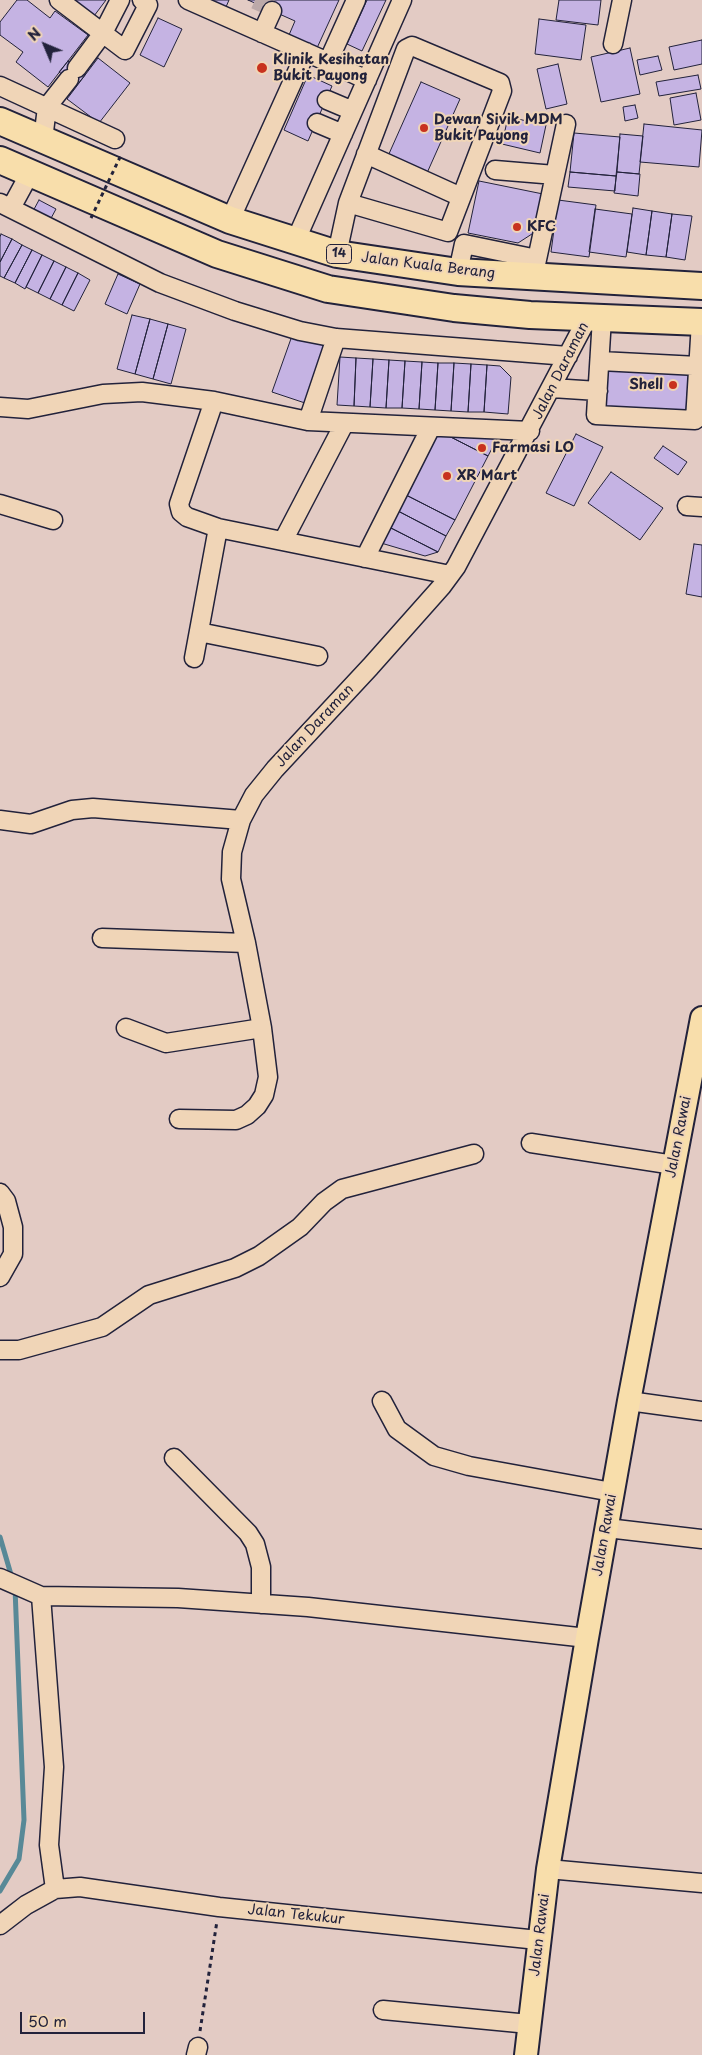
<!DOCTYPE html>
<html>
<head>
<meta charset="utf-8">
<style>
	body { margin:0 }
	#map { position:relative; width:702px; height:2055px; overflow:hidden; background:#e3cbc4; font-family:"Playpen Sans",sans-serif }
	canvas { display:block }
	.north { position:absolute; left:20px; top:20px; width:50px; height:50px; -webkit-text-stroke:4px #f0d5b7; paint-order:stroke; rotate:315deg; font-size:14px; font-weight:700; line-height:20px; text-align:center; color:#22223b }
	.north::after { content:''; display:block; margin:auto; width:18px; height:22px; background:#22223b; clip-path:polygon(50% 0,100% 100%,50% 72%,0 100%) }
	.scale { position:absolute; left:20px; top:2012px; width:125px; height:22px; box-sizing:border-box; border:2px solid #22223b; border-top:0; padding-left:6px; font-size:15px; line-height:18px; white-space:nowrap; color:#22223b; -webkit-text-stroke:4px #f0d5b7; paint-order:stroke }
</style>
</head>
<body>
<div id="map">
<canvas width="702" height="2055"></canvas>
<div class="north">N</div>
<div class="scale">50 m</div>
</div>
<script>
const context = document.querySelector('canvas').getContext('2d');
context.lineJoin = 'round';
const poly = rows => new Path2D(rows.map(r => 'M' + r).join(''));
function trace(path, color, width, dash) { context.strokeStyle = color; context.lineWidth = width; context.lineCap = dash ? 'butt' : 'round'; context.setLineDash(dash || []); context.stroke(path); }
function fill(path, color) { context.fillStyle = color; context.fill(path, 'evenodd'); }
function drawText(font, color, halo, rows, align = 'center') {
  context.font = font + ' "Playpen Sans",sans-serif'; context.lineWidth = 4; context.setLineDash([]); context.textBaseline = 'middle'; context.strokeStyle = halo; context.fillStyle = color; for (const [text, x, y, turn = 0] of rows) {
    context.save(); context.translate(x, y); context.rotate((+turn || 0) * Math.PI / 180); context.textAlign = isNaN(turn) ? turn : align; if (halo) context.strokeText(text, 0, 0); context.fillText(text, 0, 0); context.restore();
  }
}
trace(poly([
	[0,1537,12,1578],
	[0,1891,19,1859,24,1820,15,1588]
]), '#588997', 5);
const building = poly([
	[17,0,27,0,50,18,55,11,88,35,48,87,16,62,23,52,0,35,0,22,17,0],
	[72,0,106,0,94,16,72,0],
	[210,0,229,0,226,7,210,0],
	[248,0,339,0,317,48,289,35,295,21,248,0],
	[367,0,386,0,362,51,347,44,367,0],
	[559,0,601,0,598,25,556,20,559,0],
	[158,18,182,29,164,67,140,55,158,18],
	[539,19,586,25,581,60,535,54,539,19],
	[702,40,702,64,674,70,669,47,702,40],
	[630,48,640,94,601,102,591,57,630,48],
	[658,56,662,70,640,75,637,60,658,56],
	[98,58,130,83,99,123,67,99,98,58],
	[68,61,85,75,77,85,59,72,68,61],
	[558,64,567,104,546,109,537,69,558,64],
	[308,75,332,86,308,141,284,130,308,75],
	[698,75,701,89,659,96,656,82,698,75],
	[421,82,460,99,427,173,388,156,421,82],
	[696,93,701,120,674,125,670,98,696,93],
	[635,105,638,118,625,121,623,107,635,105],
	[508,117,546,125,540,153,502,144,508,117],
	[644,124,702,130,699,167,640,162,644,124],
	[574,133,620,137,616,176,570,172,574,133],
	[620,134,643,136,639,174,617,172,620,134],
	[570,172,616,176,615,191,568,187,570,172],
	[617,172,640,174,638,196,614,193,617,172],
	[479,181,543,194,535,232,518,243,468,233,479,181],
	[39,200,56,209,49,222,32,213,39,200],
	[558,200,596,205,589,257,551,252,558,200],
	[633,208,652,211,646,255,627,252,633,208],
	[595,209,632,214,626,257,589,252,595,209],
	[652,211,672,214,666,257,646,255,652,211],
	[672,214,692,216,685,260,666,257,672,214],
	[1,234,12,239,0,262,0,237,1,234],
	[12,239,22,245,4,278,0,276,0,262,12,239],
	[22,245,32,250,15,283,4,278,22,245],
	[32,250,42,255,25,289,15,283,32,250],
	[42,255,54,261,38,293,26,287,42,255],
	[54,261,66,267,50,299,38,293,54,261],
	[66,267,78,273,62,305,50,299,66,267],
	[78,273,90,280,74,311,62,305,78,273],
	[118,274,140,284,127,314,105,304,118,274],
	[132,315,150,319,135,374,117,369,132,315],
	[150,319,168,324,153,379,135,374,150,319],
	[168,324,186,329,171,384,153,379,168,324],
	[293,333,325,344,305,403,272,392,293,333],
	[340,357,356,358,354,406,337,405,340,357],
	[356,358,373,359,370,407,354,406,356,358],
	[373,359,389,360,386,408,370,407,373,359],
	[389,360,405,361,402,408,386,408,389,360],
	[405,361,422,362,419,409,402,408,405,361],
	[422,362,438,363,435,410,419,409,422,362],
	[438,363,454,363,451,411,435,410,438,363],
	[454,363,471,364,468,412,451,411,454,363],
	[471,364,487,365,484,412,468,412,471,364],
	[605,364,689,368,686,411,603,406,605,364],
	[487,365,500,366,511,377,508,414,484,412,487,365],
	[439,431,497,439,488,456,439,431],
	[439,431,488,456,455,520,406,495,439,431],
	[576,434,603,447,574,506,546,493,576,434],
	[663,446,687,462,678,475,654,458,663,446],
	[611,472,663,508,640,540,588,503,611,472],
	[406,495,455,520,446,536,398,511,406,495],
	[398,511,446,536,438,552,389,527,398,511],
	[389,527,438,552,425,556,381,543,389,527],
	[694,544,702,545,702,597,686,594,694,544]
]);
fill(building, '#c5b3e3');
trace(building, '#22223b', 1);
trace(poly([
	[255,0,273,8,272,11]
]), '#bca9a9', 18, [18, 9]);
const minor = poly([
	[59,0,125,50,148,5,142,0],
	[188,0,328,62,356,0],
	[262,33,272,11],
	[613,44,622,0],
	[328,62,367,80],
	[77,68,103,33,120,0],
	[0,86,115,139],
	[327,100,353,111],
	[317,123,343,134],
	[43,140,47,107,69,79],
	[366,154,461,197],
	[495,170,555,175],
	[0,203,160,283,235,311,300,331,336,338,568,356],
	[11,208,30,173],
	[230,220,306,52],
	[295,242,402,0],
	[337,254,348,203,406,49,412,46,500,83,502,91,448,232,348,203],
	[458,272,464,244,537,259],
	[533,278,566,124],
	[602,318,596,415,695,420,701,322],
	[600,361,698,366],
	[552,388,598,391],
	[214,401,179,504,181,512,187,517,218,528,450,575],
	[0,407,28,409,103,394,142,392,214,401,308,421,530,431],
	[308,421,336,338],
	[0,504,53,520],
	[687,506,702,507],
	[283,541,344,424],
	[365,558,431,427],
	[199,632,318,656],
	[194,658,218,528],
	[0,820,31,824,72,810,93,808,241,820],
	[102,938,246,943],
	[126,1028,166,1043,262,1028],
	[179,1119,236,1120,247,1115,257,1106,264,1095,268,1077,262,1028,246,943,231,879,232,852,241,820,254,795,275,769,370,667,442,586,456,567,588,317],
	[531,1143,674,1165],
	[0,1193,6,1201,13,1227,13,1254,0,1277],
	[0,1350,19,1350,102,1327,149,1295,235,1268,259,1256,300,1227,324,1202,342,1189,474,1154],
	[382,1401,397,1429,434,1456,469,1466,612,1492],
	[629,1401,702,1411],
	[174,1458,248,1533,255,1544,261,1567,261,1604],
	[607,1528,702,1539],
	[0,1578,41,1596,178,1598,308,1607,587,1638],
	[41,1596,54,1767,49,1845,55,1889],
	[548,1869,702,1883],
	[0,1925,26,1905,55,1889,80,1887,219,1907,538,1940],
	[383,2010,529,2024],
	[196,2055,198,2047]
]);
const major = poly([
	[526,2055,548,1869,587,1638,629,1401,702,1018]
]);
const highway = poly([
	[0,121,230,220,337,254,458,272,702,286],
	[0,160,217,254,328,289,454,308,530,315,702,322]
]);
trace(minor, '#22223b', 21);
trace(major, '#22223b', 26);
trace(highway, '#22223b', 30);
trace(poly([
	[200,2031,217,1921]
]), '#22223b', 3, [4, 4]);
trace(minor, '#f0d5b7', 18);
trace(major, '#f8deab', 22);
trace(highway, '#f8deab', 26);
trace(poly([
	[91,218,122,153]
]), '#22223b', 3, [4, 4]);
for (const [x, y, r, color] of [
	[262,68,6,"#c8321e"],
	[424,128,5,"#c8321e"],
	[517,227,5,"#c8321e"],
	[673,385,5,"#c8321e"],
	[482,448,5,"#c8321e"],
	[447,476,5,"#c8321e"]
]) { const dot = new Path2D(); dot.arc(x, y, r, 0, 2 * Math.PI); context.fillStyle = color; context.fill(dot); trace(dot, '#f0d5b7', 2); }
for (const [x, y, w] of [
	[339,254,25]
]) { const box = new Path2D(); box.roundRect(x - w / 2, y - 9.5, w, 19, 4); context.fillStyle = '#f0d5b7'; context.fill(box); trace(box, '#22223b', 1); }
drawText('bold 12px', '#22223b', null, [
	["14",339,254]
]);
drawText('bold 14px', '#22223b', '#f0d5b7', [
	["Klinik Kesihatan",273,60],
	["Bukit Payong",273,76],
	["Dewan Sivik MDM",434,120],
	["Bukit Payong",434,136],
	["KFC",527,227],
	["Shell",663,385,"right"],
	["Farmasi LO",492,448],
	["XR Mart",457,476]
], 'left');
drawText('14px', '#22223b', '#f0d5b7', [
	["Jalan Kuala Berang",428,266,7],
	["Jalan Daraman",561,371,-63],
	["Jalan Daraman",315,726,-47],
	["Jalan Rawai",679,1137,-79],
	["Jalan Rawai",605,1535,-80],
	["Jalan Tekukur",296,1915,6],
	["Jalan Rawai",540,1935,-83]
]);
</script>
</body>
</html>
